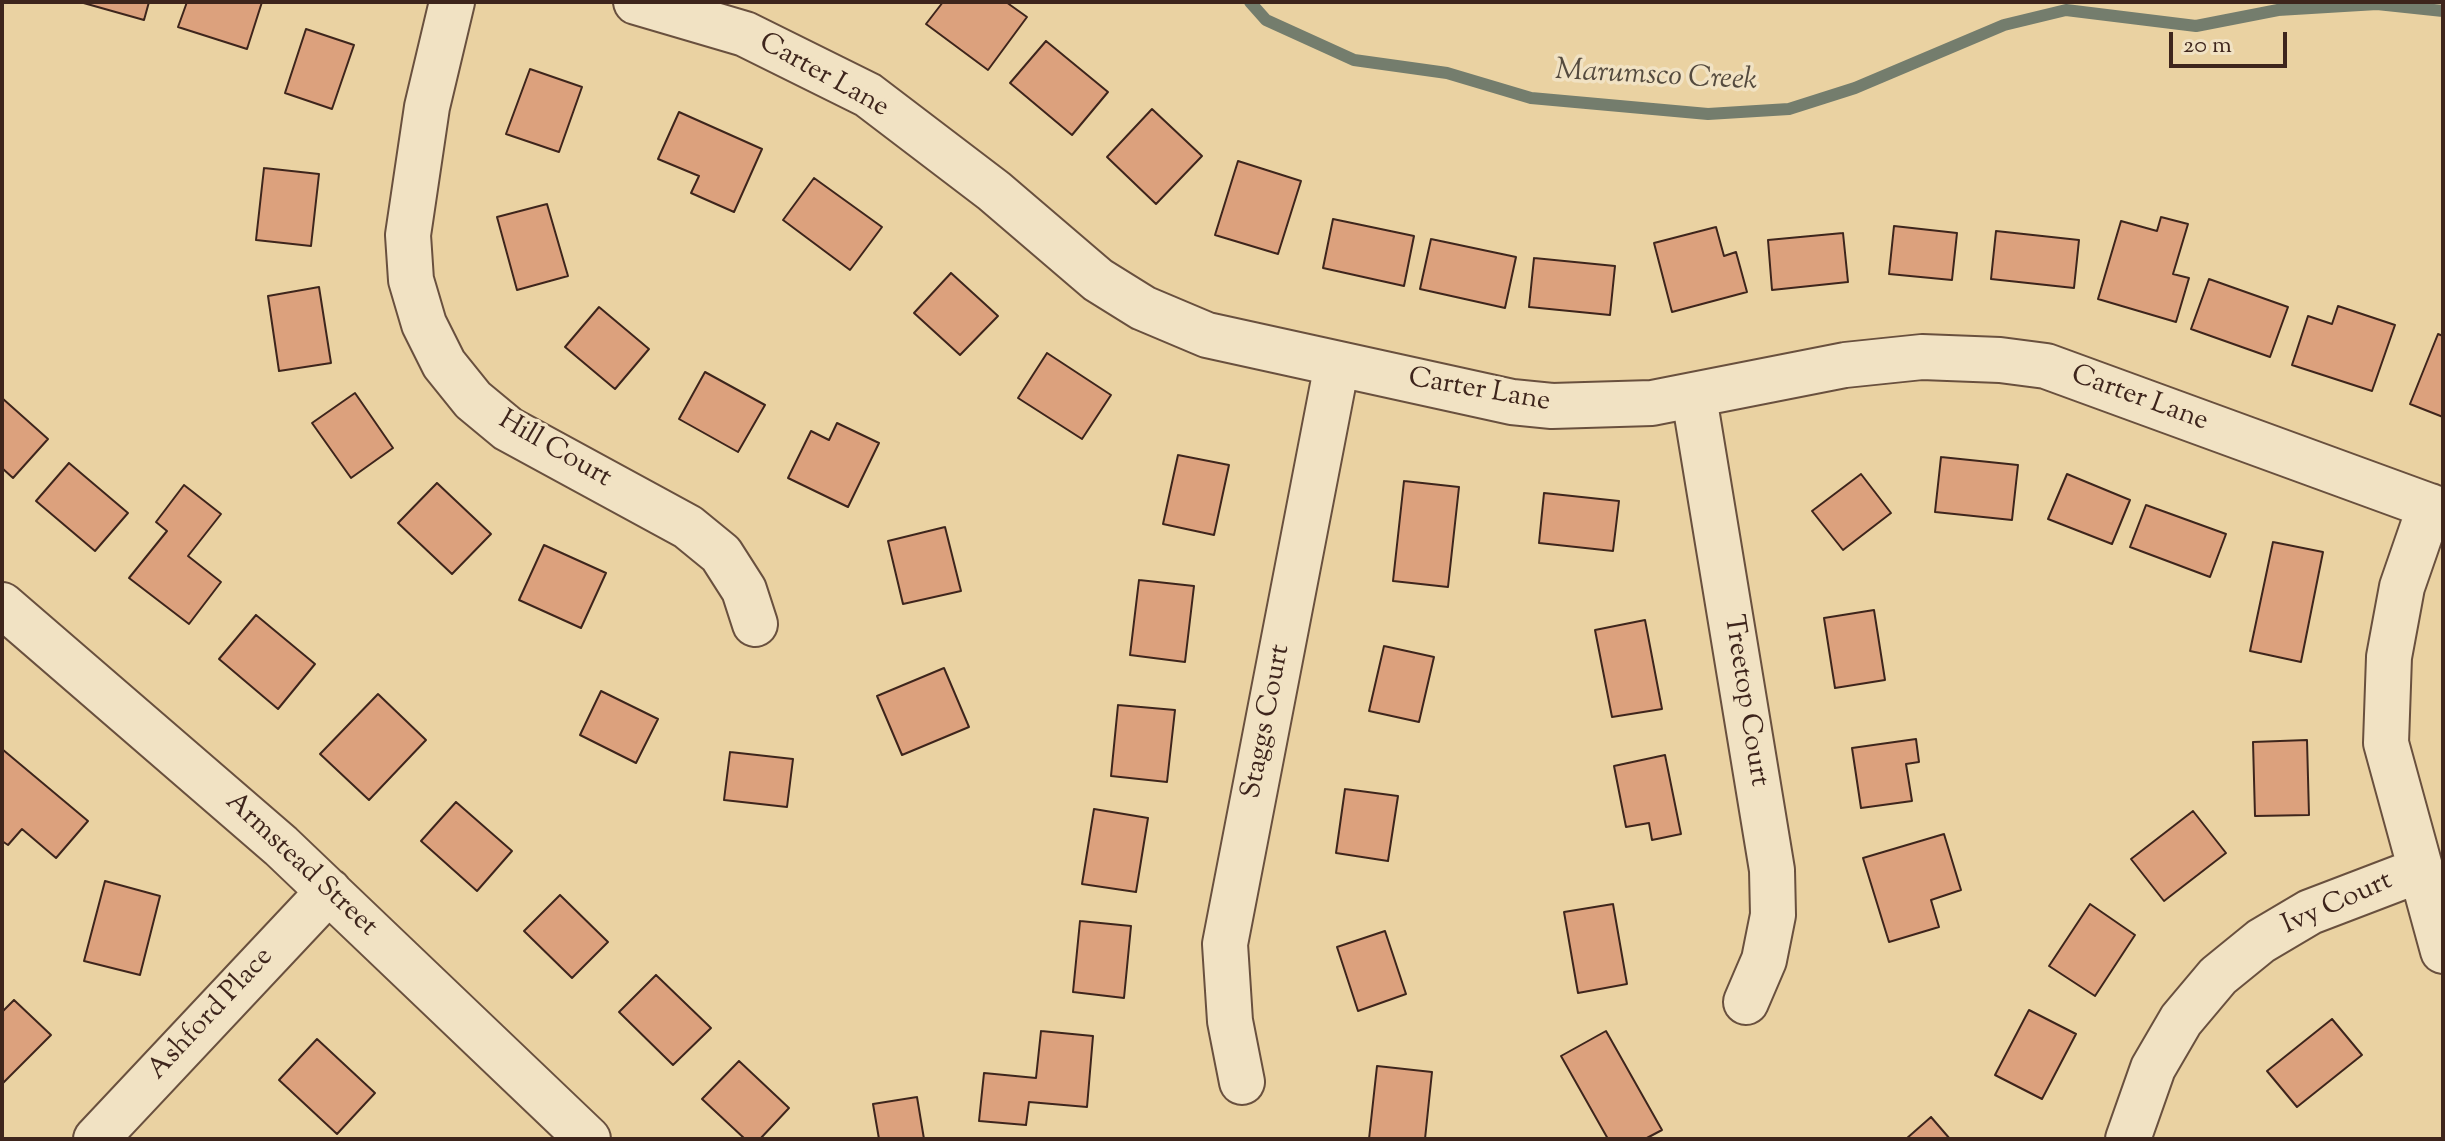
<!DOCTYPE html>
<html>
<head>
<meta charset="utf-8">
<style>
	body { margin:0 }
	#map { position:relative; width:2445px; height:1141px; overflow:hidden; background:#ead2a2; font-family:"Sorts Mill Goudy",serif }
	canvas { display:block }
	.frame { position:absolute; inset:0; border:4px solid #3e251c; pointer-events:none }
	.scale { position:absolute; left:2169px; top:32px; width:118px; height:36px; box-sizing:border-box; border:4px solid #3e251c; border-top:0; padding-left:10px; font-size:24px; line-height:28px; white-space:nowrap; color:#3e251c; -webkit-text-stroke:6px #f1e2c3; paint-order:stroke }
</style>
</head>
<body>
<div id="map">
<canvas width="2445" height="1141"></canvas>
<div class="frame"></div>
<div class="scale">20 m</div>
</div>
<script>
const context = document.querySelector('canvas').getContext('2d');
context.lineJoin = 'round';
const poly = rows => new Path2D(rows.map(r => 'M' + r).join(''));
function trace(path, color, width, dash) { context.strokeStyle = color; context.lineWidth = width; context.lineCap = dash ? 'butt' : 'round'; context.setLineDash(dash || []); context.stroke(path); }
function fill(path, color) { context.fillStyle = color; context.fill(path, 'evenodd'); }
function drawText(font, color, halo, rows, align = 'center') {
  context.font = font + ' "Sorts Mill Goudy",serif'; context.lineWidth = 7; context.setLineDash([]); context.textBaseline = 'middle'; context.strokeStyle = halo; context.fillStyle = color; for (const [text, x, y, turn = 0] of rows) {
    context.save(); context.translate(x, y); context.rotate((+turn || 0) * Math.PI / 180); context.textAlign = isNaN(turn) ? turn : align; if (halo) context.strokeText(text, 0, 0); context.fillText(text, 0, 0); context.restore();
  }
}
trace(poly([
	[1250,2,1266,20,1354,60,1447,73,1531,98,1708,114,1789,109,1855,88,2004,25,2066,10,2196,26,2278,10,2377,4,2443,11]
]), '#747d6d', 12);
const building = poly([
	[80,2,149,2,144,20,80,2],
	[187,2,262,2,247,49,178,27,187,2],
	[943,2,1006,2,1027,17,988,70,926,24,943,2],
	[306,29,354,45,332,109,285,93,306,29],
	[1046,41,1108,92,1072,135,1010,83,1046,41],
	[530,69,582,87,559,152,506,134,530,69],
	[1152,109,1202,156,1156,204,1107,157,1152,109],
	[679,112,762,149,734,212,691,193,699,176,658,159,679,112],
	[1238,161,1301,181,1278,254,1215,235,1238,161],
	[264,168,319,174,311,246,256,240,264,168],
	[814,178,882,227,850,270,783,220,814,178],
	[547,204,568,276,517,290,497,217,547,204],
	[2161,217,2188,224,2173,274,2189,278,2176,322,2098,299,2121,221,2157,231,2161,217],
	[1333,219,1414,236,1404,286,1323,268,1333,219],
	[1894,226,1957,233,1952,280,1889,274,1894,226],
	[1716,227,1724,256,1736,252,1747,292,1672,312,1654,243,1716,227],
	[1996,231,2079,240,2074,288,1991,279,1996,231],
	[1843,233,1848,282,1772,290,1768,240,1843,233],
	[1431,239,1516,257,1505,308,1420,289,1431,239],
	[1534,258,1615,266,1610,315,1529,307,1534,258],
	[951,273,998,316,960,355,914,313,951,273],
	[2209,279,2288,307,2270,357,2191,329,2209,279],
	[319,287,331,363,279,371,268,296,319,287],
	[2338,306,2395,325,2372,391,2292,365,2308,316,2332,324,2338,306],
	[599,307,649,349,615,389,565,347,599,307],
	[2438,334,2443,336,2443,417,2410,404,2438,334],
	[1047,353,1111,395,1082,439,1018,398,1047,353],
	[705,372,765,405,738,452,679,419,705,372],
	[355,393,393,448,351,478,312,423,355,393],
	[2,398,48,439,13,478,2,468,2,398],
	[837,423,879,443,848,507,788,478,811,431,829,440,837,423],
	[1178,455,1229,465,1214,535,1163,524,1178,455],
	[1941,457,2018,465,2012,520,1935,512,1941,457],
	[69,463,128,513,95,551,36,501,69,463],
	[1861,474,1891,513,1843,550,1812,511,1861,474],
	[2067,474,2130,500,2112,544,2048,519,2067,474],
	[1404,481,1459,487,1448,587,1393,581,1404,481],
	[437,483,491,534,452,574,398,523,437,483],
	[184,485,221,514,188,556,221,582,189,624,129,578,167,531,156,522,184,485],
	[1544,493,1619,501,1613,551,1539,543,1544,493],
	[2146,505,2226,534,2210,577,2130,547,2146,505],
	[945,527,961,591,903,604,888,541,945,527],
	[2273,542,2323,552,2301,662,2250,651,2273,542],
	[544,545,606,573,581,628,519,600,544,545],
	[1139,580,1194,586,1185,662,1130,655,1139,580],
	[1874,610,1885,680,1835,688,1824,618,1874,610],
	[256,615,315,664,278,709,219,659,256,615],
	[1645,620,1662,709,1612,717,1595,630,1645,620],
	[1384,646,1434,657,1419,722,1369,711,1384,646],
	[944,668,969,727,902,755,877,696,944,668],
	[601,691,658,719,636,763,580,735,601,691],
	[378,694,426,740,369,800,320,754,378,694],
	[1118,705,1175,710,1167,782,1111,776,1118,705],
	[1916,739,1919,762,1906,764,1912,801,1861,808,1852,748,1916,739],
	[2307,740,2309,815,2255,816,2253,742,2307,740],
	[2,749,88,821,56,858,22,829,8,845,2,841,2,749],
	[730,752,793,759,787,807,724,800,730,752],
	[1665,755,1681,834,1652,840,1649,823,1626,827,1614,766,1665,755],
	[1345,789,1398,796,1388,861,1336,853,1345,789],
	[456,802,512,851,477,891,421,841,456,802],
	[1094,809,1148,818,1136,892,1082,884,1094,809],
	[2193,811,2226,853,2164,901,2131,859,2193,811],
	[1944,834,1961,890,1931,900,1939,927,1889,942,1863,858,1944,834],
	[105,881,160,896,140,975,84,961,105,881],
	[560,895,608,942,572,978,524,931,560,895],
	[1613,904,1627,984,1578,993,1564,912,1613,904],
	[2090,904,2135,935,2095,996,2049,966,2090,904],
	[1080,921,1131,926,1124,998,1073,992,1080,921],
	[1385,931,1406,994,1358,1011,1337,947,1385,931],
	[656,975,711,1028,673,1065,619,1012,656,975],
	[14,1000,51,1035,2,1084,2,1012,14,1000],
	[2029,1010,2076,1034,2042,1099,1995,1075,2029,1010],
	[2332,1019,2362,1055,2297,1107,2267,1071,2332,1019],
	[1041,1031,1093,1036,1087,1107,1029,1102,1026,1125,979,1121,984,1073,1036,1078,1041,1031],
	[1606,1031,1662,1130,1645,1139,1608,1139,1561,1056,1606,1031],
	[317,1039,375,1093,337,1134,279,1080,317,1039],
	[739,1061,789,1108,760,1139,745,1139,702,1099,739,1061],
	[1377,1066,1432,1072,1425,1139,1369,1139,1377,1066],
	[917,1097,924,1139,879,1139,873,1104,917,1097],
	[1931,1117,1950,1139,1906,1139,1931,1117]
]);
fill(building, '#dca17d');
trace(building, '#3e251c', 2);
const minor = poly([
	[452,2,427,107,408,235,411,280,424,324,444,364,473,400,508,429,688,527,721,554,744,590,755,624],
	[636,2,745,34,868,95,994,191,1098,280,1143,308,1207,335,1512,402,1552,406,1652,403,1845,365,1922,357,2000,360,2046,366,2443,511],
	[1694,397,1772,870,1773,915,1764,960,1746,1002],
	[2430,506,2402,587,2389,657,2386,743,2443,951],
	[2,605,281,846,588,1139],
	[1242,1082,1230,1021,1225,944,1337,364],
	[96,1139,329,891],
	[2128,1139,2153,1068,2181,1020,2218,976,2261,941,2310,912,2420,870]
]);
trace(minor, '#69503e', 48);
trace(minor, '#f1e2c3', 44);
drawText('28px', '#3e251c', '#f1e2c3', [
	["Carter Lane",823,77,29],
	["Carter Lane",1479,392,10],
	["Carter Lane",2139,400,20],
	["Hill Court",554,451,30],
	["Treetop Court",1744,701,81],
	["Staggs Court",1268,722,-79],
	["Armstead Street",300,866,43],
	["Ivy Court",2338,905,-24],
	["Ashford Place",212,1015,-47]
]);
drawText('italic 30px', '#544a3e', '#f1e2c3', [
	["Marumsco Creek",1656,78,3]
]);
</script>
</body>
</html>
